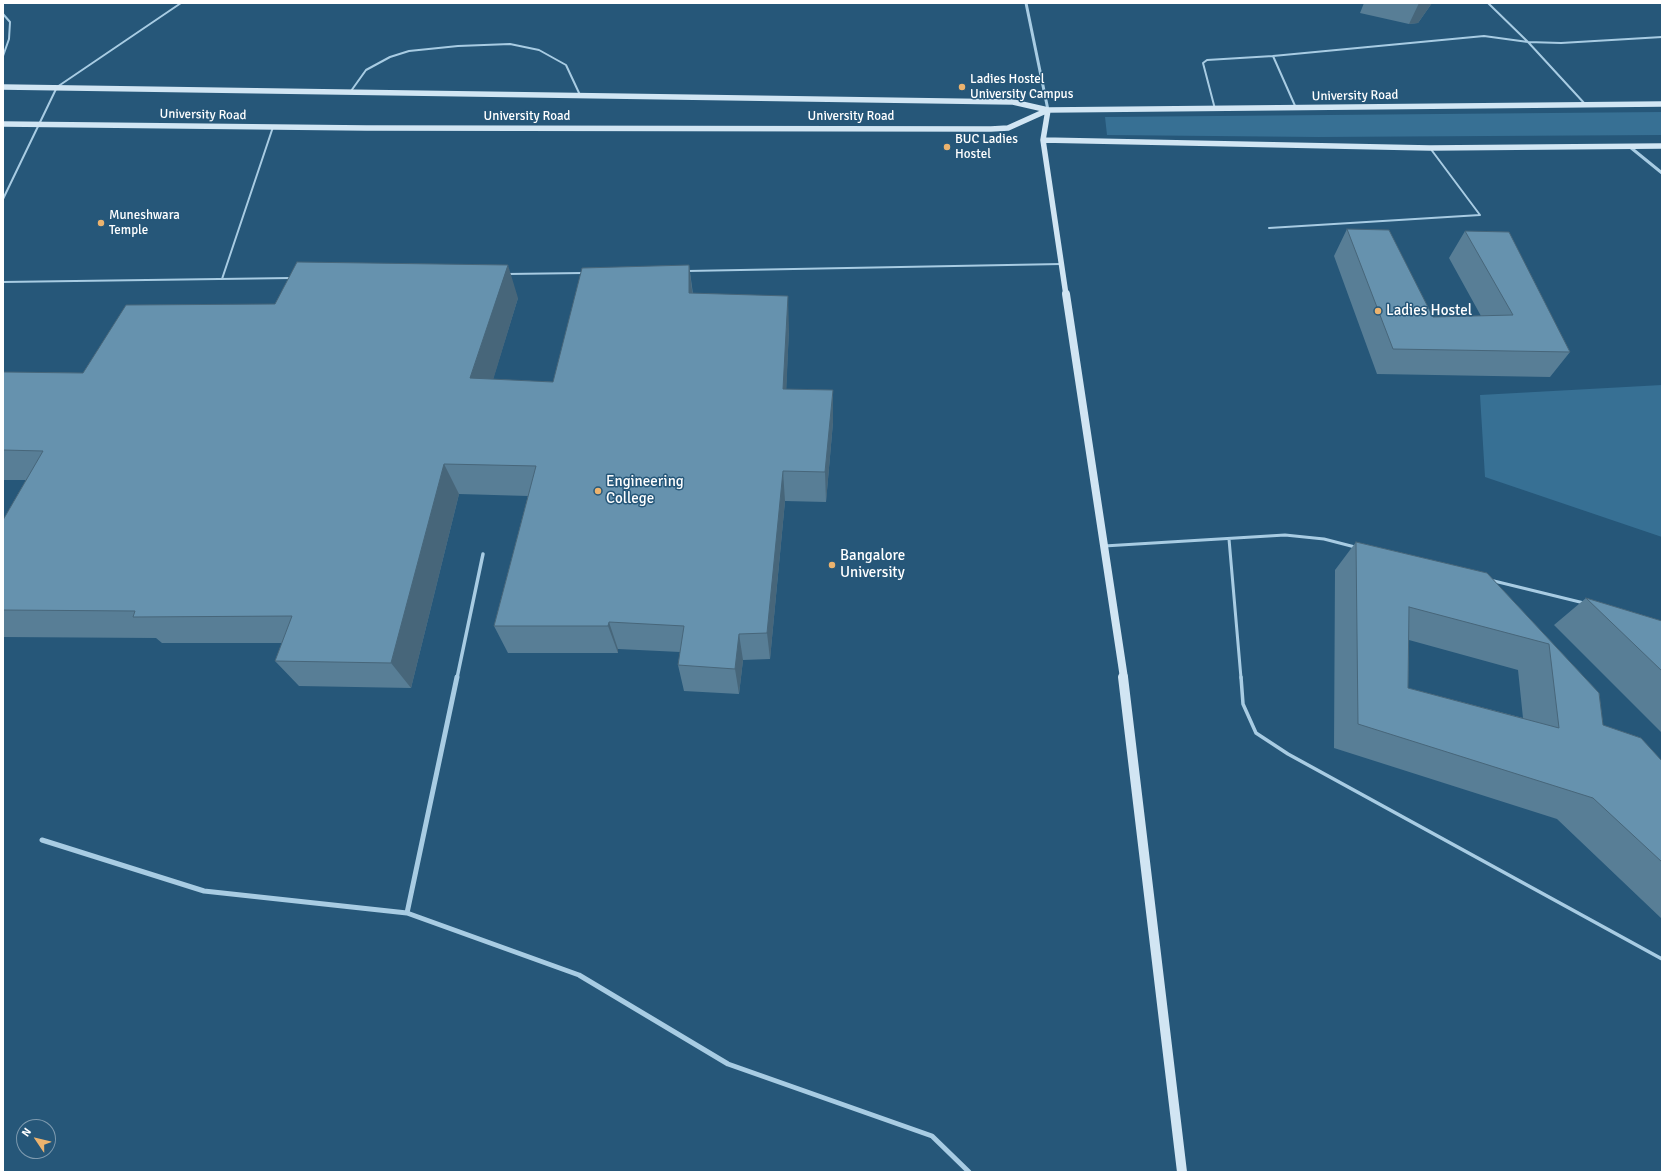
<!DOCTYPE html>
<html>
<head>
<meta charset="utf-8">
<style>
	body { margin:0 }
	#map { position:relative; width:1665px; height:1175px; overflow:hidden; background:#265779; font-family:Signika,sans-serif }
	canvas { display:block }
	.frame { position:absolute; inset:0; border:4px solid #fff; pointer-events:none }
	.north { position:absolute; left:16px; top:1119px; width:40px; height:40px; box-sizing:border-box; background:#265779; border:1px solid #7d9aaf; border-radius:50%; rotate:305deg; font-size:11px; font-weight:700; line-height:16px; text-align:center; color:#fff }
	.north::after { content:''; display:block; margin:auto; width:14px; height:18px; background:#ecb36e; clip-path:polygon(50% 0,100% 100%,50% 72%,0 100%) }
</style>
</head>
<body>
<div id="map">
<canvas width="1665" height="1175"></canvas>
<div class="frame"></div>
<div class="north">N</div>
</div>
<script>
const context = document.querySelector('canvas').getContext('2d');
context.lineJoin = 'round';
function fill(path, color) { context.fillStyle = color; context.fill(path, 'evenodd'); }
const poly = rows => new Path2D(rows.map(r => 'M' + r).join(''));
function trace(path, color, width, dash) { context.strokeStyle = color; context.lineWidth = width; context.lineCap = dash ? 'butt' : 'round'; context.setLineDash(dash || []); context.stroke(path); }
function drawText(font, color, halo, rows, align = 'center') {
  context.font = font + ' Signika,sans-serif'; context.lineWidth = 3; context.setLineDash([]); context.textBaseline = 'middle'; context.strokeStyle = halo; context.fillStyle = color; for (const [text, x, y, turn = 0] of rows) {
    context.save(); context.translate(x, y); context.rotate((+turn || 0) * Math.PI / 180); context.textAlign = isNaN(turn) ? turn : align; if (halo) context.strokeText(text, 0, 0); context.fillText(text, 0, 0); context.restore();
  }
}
fill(poly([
	[1662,112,1662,135,1318,137,1107,135,1105,117],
	[1662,385,1662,537,1485,477,1480,395]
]), '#377094');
trace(poly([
	[1488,3,1528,42,1585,104],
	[3,14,10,22,9,39,3,56],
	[1273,56,1484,36,1528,42,1561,43,1662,37],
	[351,91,366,70,390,57,409,51,458,46,510,44,539,50,566,65,580,95],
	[1215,109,1203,63,1207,60,1273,56,1296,108],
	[3,199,57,87,181,3],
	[1269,228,1480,215,1430,148],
	[687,271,1061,264],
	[507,274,583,273],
	[222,279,273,127],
	[3,282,291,278]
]), '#a8cce3', 2);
trace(poly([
	[1229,539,1241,678],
	[1104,546,1285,535,1324,539,1355,547],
	[1490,580,1584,603]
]), '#a8cce3', 3);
trace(poly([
	[1241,677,1243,704,1256,733,1288,754,1662,959]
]), '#a8cce3', 3.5);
trace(poly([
	[1026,3,1048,110],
	[1630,147,1662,173]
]), '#a8cce3', 3);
trace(poly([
	[457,678,483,554]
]), '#a8cce3', 3.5);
trace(poly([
	[42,840,204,891,407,913,579,975,728,1064,932,1136,969,1172],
	[407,913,457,677]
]), '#a8cce3', 5);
trace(poly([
	[3,87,1013,102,1048,110,1662,104],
	[1048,110,1043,140,1066,295],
	[3,124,366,128,991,129,1008,128,1048,110],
	[1043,140,1430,148,1662,146]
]), '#d1e5f3', 5.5);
trace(poly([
	[1066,294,1124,678]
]), '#d1e5f3', 8);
trace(poly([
	[1123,677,1182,1172]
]), '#d1e5f3', 10);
fill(poly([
	[1364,3,1432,3,1418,23,1409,24,1360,13],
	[1347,229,1433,317,1481,316,1449,258,1465,231,1570,352,1550,377,1377,374,1334,256],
	[689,265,693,294,789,329,786,390,833,390,833,422,826,502,785,501,770,659,743,660,739,694,684,691,678,665,680,652,618,649,618,653,508,653,494,626,528,496,459,494,411,688,299,686,275,661,282,643,162,643,156,638,3,637,3,520,26,480,3,480,3,372,83,373,518,298,493,379,553,382],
	[1356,542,1487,573,1599,693,1603,725,1662,761,1662,919,1557,819,1334,748,1335,570],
	[1409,640,1518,670,1523,718,1408,688],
	[1586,598,1662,621,1662,733,1554,625]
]), '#587e96');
fill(poly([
	[1419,3,1432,3,1418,23,1409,24],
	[508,265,518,298,484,410,470,378],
	[689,265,693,298,689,293],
	[788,296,789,329,785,421,783,389],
	[833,390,833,422,826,502,825,472],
	[444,464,459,494,411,688,391,663],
	[783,471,785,501,770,659,767,633],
	[609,622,618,649,618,653,608,626],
	[739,634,743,660,739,694,735,669]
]), '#47667a');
const building = poly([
	[1347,229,1389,230,1433,317,1513,315,1465,231,1509,232,1570,352,1393,349,1347,229],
	[297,262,508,265,470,378,553,382,582,268,689,265,689,293,788,296,783,389,833,390,825,472,783,471,767,633,739,634,735,669,678,665,684,626,609,622,608,626,494,626,536,466,444,464,391,663,275,661,292,616,133,617,135,611,3,610,3,520,43,451,3,450,3,372,83,373,126,305,275,304,297,262],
	[1356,542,1487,573,1599,693,1603,725,1641,738,1662,761,1662,862,1593,798,1358,724,1356,542],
	[1409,607,1549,644,1559,728,1408,688,1409,607],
	[1586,598,1662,621,1662,671,1586,598]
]);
fill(building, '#6692ae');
trace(building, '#47667a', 1);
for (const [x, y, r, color] of [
	[962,87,4,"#ecb36e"],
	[947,147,4,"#ecb36e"],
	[101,223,4,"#ecb36e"],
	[1378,311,4,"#ecb36e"],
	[598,491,4,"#ecb36e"],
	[832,565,4,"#ecb36e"]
]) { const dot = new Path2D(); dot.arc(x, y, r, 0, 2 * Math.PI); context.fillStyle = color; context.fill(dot); trace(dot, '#265779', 1.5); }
drawText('13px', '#fff', '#265779', [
	["Ladies Hostel",970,80],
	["University Campus",970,95],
	["BUC Ladies",955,140],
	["Hostel",955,155],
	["Muneshwara",109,216],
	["Temple",109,231]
], 'left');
drawText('13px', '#fff', '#265779', [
	["University Road",1355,96,-1],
	["University Road",203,115,1],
	["University Road",527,117],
	["University Road",851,117]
]);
drawText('15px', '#fff', '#265779', [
	["Ladies Hostel",1386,311],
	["Engineering",606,482],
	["College",606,499],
	["Bangalore",840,556],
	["University",840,573]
], 'left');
</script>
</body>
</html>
